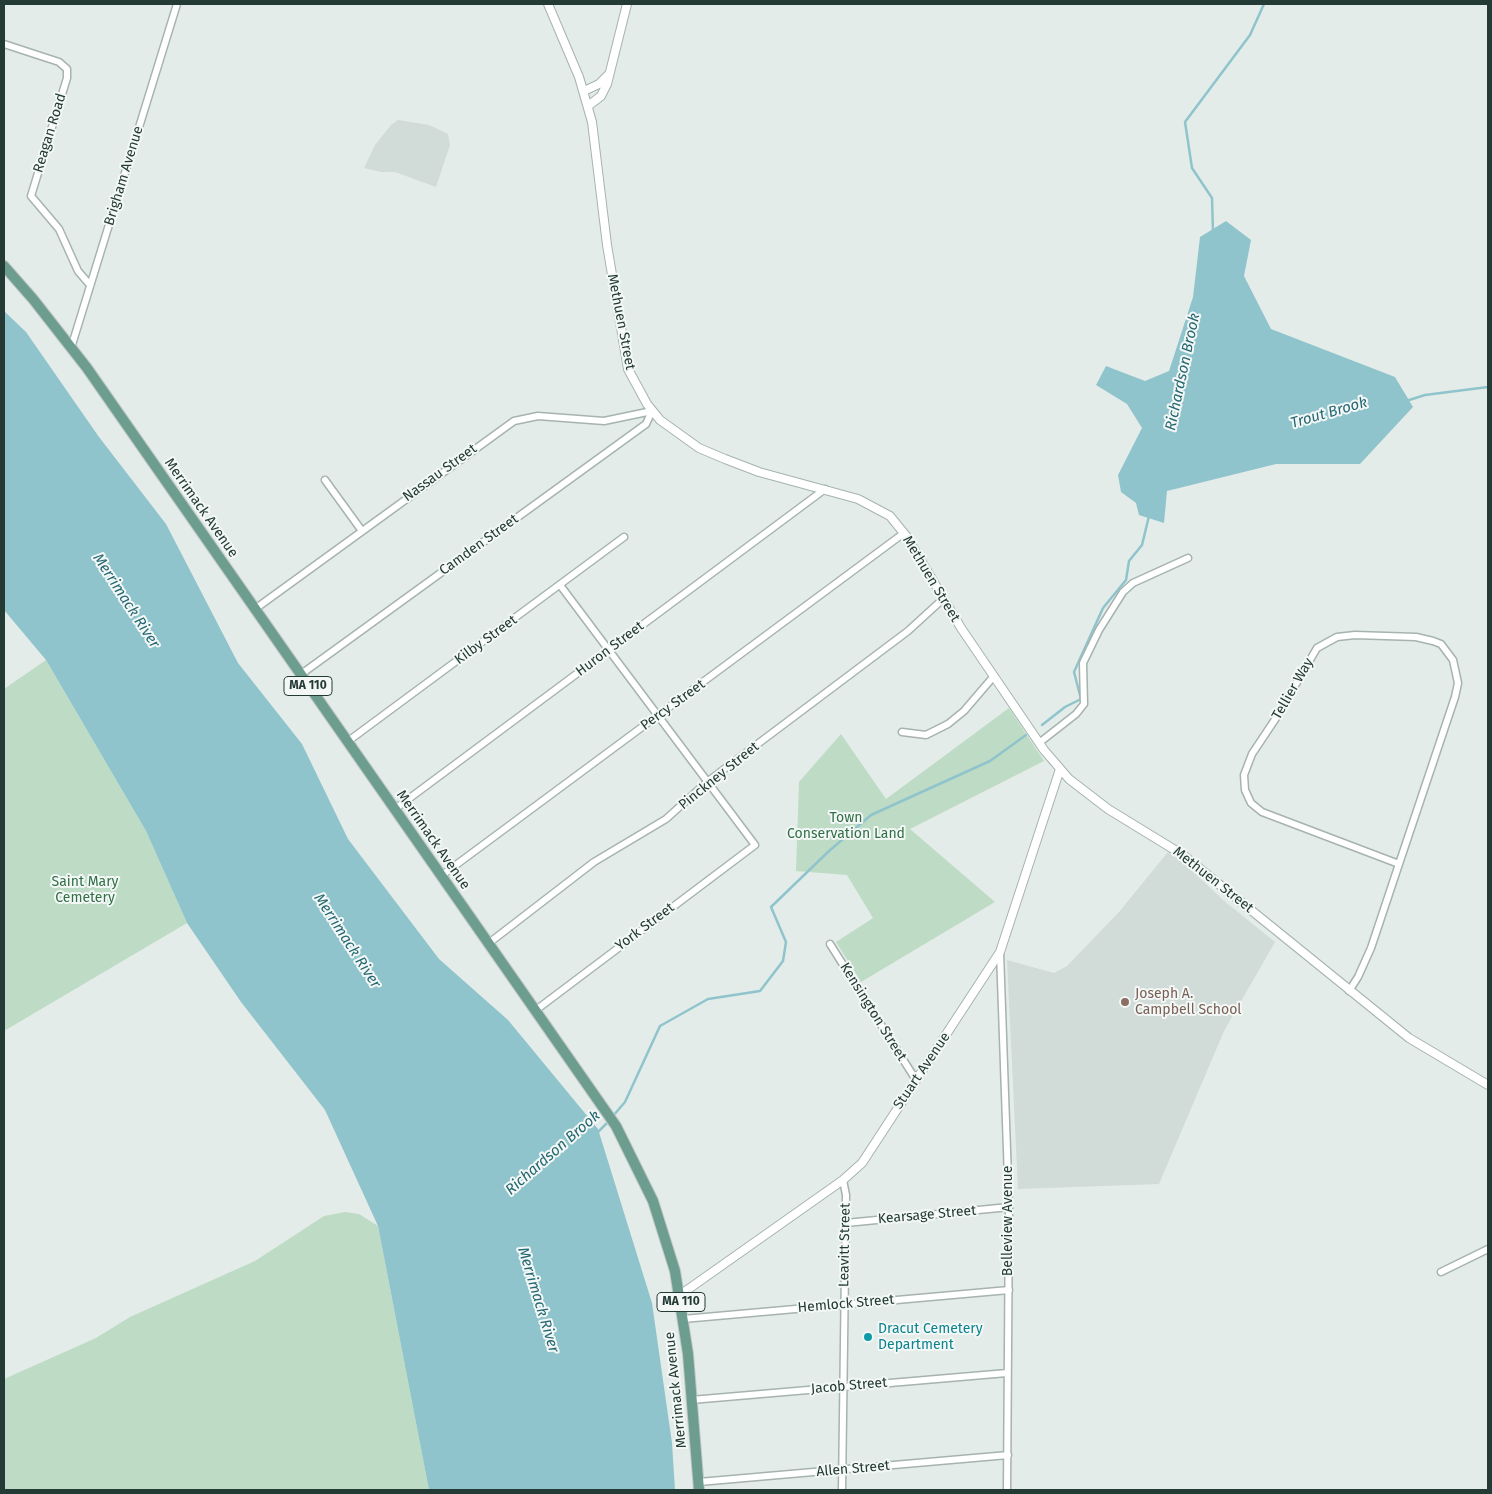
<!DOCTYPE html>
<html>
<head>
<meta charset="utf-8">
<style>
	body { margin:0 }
	#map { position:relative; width:1492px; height:1494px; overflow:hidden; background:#e3ece8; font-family:"Fira Sans",sans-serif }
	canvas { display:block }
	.frame { position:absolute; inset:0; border:5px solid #243b35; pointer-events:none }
</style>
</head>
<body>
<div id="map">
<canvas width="1492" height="1494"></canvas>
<div class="frame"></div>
</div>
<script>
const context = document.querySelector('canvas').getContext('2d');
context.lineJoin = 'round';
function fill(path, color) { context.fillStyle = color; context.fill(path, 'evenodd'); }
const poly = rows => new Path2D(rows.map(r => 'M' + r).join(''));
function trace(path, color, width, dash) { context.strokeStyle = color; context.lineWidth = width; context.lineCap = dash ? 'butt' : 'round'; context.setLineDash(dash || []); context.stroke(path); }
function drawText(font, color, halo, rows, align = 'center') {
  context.font = font + ' "Fira Sans",sans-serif'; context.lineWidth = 4; context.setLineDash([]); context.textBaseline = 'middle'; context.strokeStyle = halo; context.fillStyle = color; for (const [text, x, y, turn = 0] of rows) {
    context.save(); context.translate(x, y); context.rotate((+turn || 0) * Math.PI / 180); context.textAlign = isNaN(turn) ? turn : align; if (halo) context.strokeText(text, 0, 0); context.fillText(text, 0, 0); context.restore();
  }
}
fill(poly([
	[398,120,429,125,448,134,450,145,436,187,395,172,381,172,364,168,375,145,391,125],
	[1168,852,1183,862,1223,900,1275,942,1224,1031,1159,1184,1018,1189,1007,960,1054,973,1067,966,1119,912]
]), '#d1dbd7');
fill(poly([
	[46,660,146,831,187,923,4,1031,4,689],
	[1009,708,1044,761,910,829,995,902,861,982,836,942,873,918,847,875,796,871,799,782,841,734,886,799],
	[345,1212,359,1214,378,1226,429,1490,4,1490,4,1379,96,1338,130,1317,255,1261,324,1216]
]), '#bedbc5');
fill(poly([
	[1226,221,1251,240,1244,276,1271,329,1395,377,1413,407,1360,464,1276,464,1167,491,1164,523,1139,515,1136,503,1121,492,1118,475,1142,428,1127,404,1096,385,1106,366,1145,381,1169,371,1193,297,1200,237],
	[4,311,26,332,99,437,166,524,238,663,302,744,348,839,439,959,508,1020,598,1129,652,1303,672,1443,675,1490,429,1490,378,1226,325,1110,241,1002,187,923,146,831,46,660,4,610]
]), '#90c4cc');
trace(poly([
	[1213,232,1212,198,1192,168,1185,122,1250,35,1264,4],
	[1406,401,1425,395,1488,387],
	[1042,725,1065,707,1081,699,1074,672,1103,608,1126,580,1129,561,1142,545,1149,516],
	[613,1116,625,1102,660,1026,708,999,760,991,783,961,786,942,771,907,829,851,871,815,990,761,1026,735],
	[598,1132,608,1122]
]), '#90c4cc', 2.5);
const minor = poly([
	[4,44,59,62,67,69,67,78,31,196,59,229,78,271,90,285],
	[71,348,177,4],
	[325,480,362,531],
	[255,609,514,421,538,416,604,421,652,411],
	[300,675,646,424,652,411],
	[902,732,926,735,948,724,964,711,994,676],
	[347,742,624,537],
	[1039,743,1076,714,1084,704,1083,663,1099,630,1123,592,1133,583,1188,558],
	[395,809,825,489],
	[441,876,904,533],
	[489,943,594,862,666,819,707,782,908,631,943,599],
	[830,944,916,1080],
	[1000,952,1009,1207,1007,1490],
	[1349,991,1358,977,1371,948,1399,864,1455,697,1458,683,1453,660,1441,644,1433,641,1416,637,1355,635,1337,637,1317,648,1276,718,1252,754,1244,775,1245,790,1251,803,1262,812,1399,864],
	[536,1010,755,845,560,585],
	[846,1223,1009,1207],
	[1441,1272,1488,1249],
	[683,1319,1009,1290],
	[691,1400,1007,1373],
	[699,1482,1008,1455],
	[842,1490,846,1195,843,1180]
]);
const tertiary = poly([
	[548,4,579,77,592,122,607,245,628,369,647,404,660,420,699,448,725,459,759,472,858,499,890,516,907,537,961,628,1044,750,1069,779,1108,809,1183,855,1409,1038,1488,1085],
	[584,91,599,84,608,75],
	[588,106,601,96,607,84,627,4],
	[680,1295,843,1180,862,1163,1000,952,1060,769]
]);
const primary = poly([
	[4,266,33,299,87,368,616,1126,653,1201,675,1271,688,1354,699,1490]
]);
trace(minor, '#a6b3af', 9);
trace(tertiary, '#a6b3af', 10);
trace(primary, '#c2c8c6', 12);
trace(minor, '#fff', 6);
trace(tertiary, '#fff', 8);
trace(primary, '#6c9d8f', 10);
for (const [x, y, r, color] of [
	[1125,1002,5,"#8d6e63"],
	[868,1337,5,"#0f9aa8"]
]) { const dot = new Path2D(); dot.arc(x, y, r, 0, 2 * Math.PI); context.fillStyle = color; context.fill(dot); trace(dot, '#f3f8f6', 2); }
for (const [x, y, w] of [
	[308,686,48],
	[681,1302,48]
]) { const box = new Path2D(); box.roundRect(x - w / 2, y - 9.5, w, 19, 4); context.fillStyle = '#f3f8f6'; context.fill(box); trace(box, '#243b35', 1); }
drawText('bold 12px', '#243b35', null, [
	["MA 110",308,686],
	["MA 110",681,1302]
]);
drawText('14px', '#243b35', '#f3f8f6', [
	["Reagan Road",50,133,-73],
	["Brigham Avenue",124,176,-73],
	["Methuen Street",621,322,79],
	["Nassau Street",440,473,-36],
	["Merrimack Avenue",201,508,55],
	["Camden Street",479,545,-36],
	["Methuen Street",931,579,59],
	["Kilby Street",486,640,-36],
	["Huron Street",610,649,-37],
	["Tellier Way",1293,689,-60],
	["Percy Street",673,705,-36],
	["Pinckney Street",719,776,-39],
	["Merrimack Avenue",433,840,55],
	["Methuen Street",1213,880,38],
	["York Street",645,927,-37],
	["Kensington Street",873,1012,58],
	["Stuart Avenue",922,1071,-56],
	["Kearsage Street",927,1215,-5],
	["Belleview Avenue",1008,1221,-90],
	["Leavitt Street",845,1245,-89],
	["Hemlock Street",846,1304,-5],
	["Jacob Street",849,1386,-5],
	["Merrimack Avenue",676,1390,-96],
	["Allen Street",853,1469,-5]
]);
drawText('14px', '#326f48', '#f3f8f6', [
	["Town",846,818],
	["Conservation Land",846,834],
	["Saint Mary",85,882],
	["Cemetery",85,898]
]);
drawText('14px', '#785e54', '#f3f8f6', [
	["Joseph A.",1135,994],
	["Campbell School",1135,1010]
], 'left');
drawText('14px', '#0d838f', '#f3f8f6', [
	["Dracut Cemetery",878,1329],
	["Department",878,1345]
], 'left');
drawText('italic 15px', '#246772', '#f3f8f6', [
	["Richardson Brook",1183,372,-78],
	["Trout Brook",1329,413,-16],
	["Merrimack River",126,601,57],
	["Merrimack River",347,941,57],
	["Richardson Brook",553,1153,-41],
	["Merrimack River",538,1300,73]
]);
</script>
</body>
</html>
